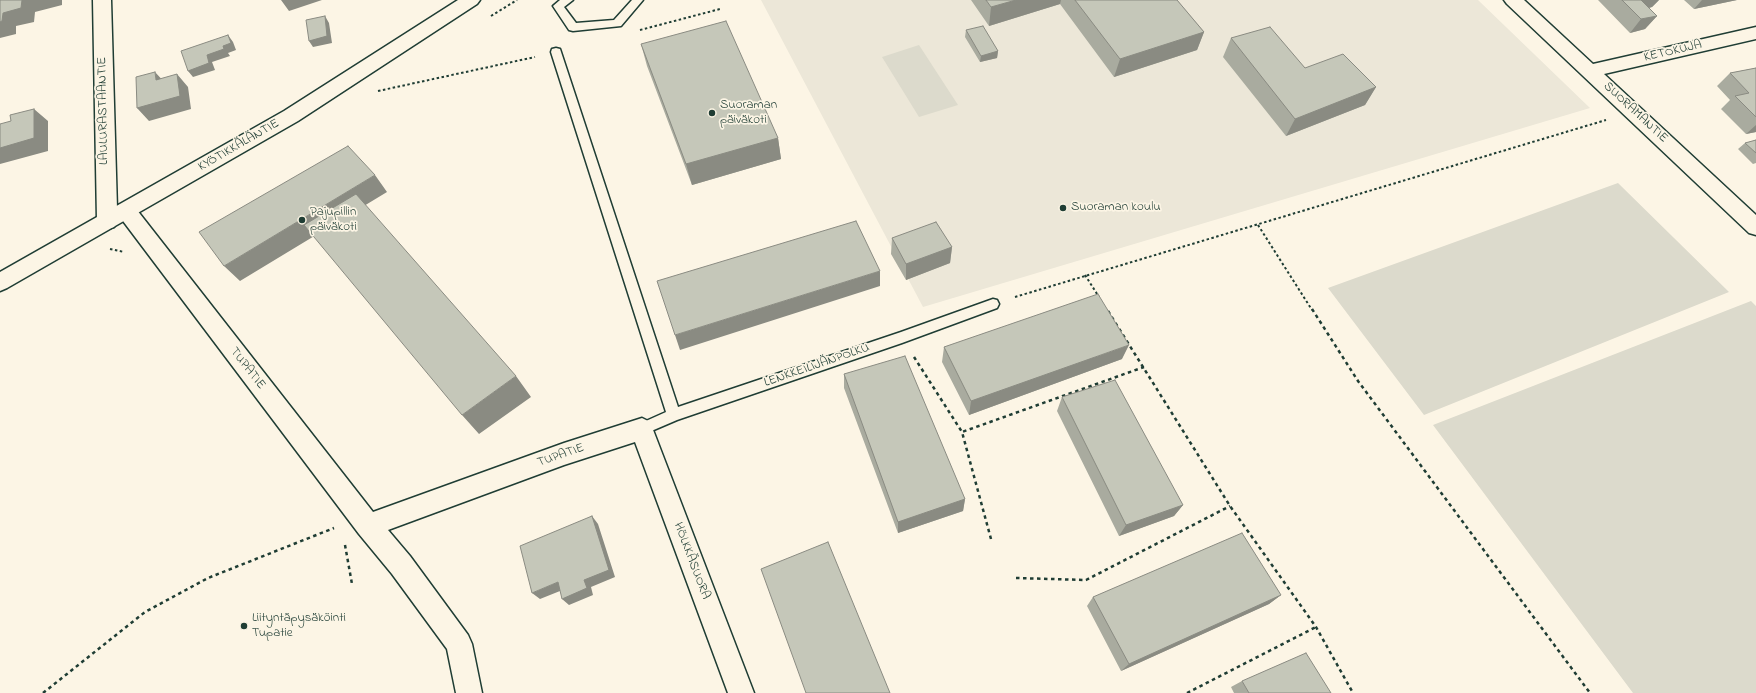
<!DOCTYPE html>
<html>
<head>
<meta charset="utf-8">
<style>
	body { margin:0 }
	canvas { display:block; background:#fcf5e5 }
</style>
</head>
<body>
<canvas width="1756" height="693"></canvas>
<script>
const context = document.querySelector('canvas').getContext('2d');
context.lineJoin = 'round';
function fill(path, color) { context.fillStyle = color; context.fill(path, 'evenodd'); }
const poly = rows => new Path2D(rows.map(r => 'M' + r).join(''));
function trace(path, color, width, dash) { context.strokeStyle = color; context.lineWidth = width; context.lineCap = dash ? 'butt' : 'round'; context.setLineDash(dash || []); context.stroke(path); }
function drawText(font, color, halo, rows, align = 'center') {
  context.font = font + ' "Indie Flower",sans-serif'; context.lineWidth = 3.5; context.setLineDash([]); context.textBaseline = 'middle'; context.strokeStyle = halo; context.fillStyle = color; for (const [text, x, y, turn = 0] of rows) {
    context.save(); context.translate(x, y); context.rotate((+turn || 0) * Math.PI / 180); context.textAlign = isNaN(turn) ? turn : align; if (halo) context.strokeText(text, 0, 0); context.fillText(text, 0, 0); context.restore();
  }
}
fill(poly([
	[761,0,1478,0,1590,108,923,307]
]), '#ece7d8');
fill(poly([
	[919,45,958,105,919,117,882,57],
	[1618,183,1729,292,1424,415,1328,288],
	[1751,301,1756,306,1756,693,1633,693,1433,425]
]), '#dcdacc');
const service = poly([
	[560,0,573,0,564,7,576,23,614,20,632,0,643,0,621,26,573,31,569,30,553,6,560,0],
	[556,48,560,49,561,52,678,407,901,332,993,299,997,300,999,304,997,308,902,343,677,420,642,435,637,433,635,429,637,425,666,412,551,52,552,49,556,48]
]);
const minor = poly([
	[93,0,111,0,117,209,119,205,126,203,133,205,373,512,564,443,642,418,650,422,754,693,728,693,635,442,564,465,388,530,410,556,468,635,472,644,482,693,456,693,447,649,392,574,359,534,117,213,117,221,114,227,107,229,100,227,97,221,93,0],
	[1504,0,1524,0,1593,64,1756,27,1756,39,1604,74,1756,215,1756,235,1749,233,1507,4,1504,0]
]);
const secondary = poly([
	[458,0,480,0,477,4,298,121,7,288,0,291,0,272,284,111,458,0]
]);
trace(service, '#1f3d34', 3);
trace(minor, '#1f3d34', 3);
trace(secondary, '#1f3d34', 3);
trace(poly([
	[491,16,517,0],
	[640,30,720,9],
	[378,91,535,57],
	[1258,225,1312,310],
	[110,249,124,252],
	[1085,275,1099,297],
	[1015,297,1606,120]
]), '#1f3d34', 2, [2.5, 2.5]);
trace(poly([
	[1312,309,1358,381,1590,693],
	[1108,311,1230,506,1316,627,1353,693],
	[914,357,962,432],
	[991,539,962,432,1144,367],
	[345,545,352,584],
	[1016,578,1086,580,1230,506],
	[43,693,145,612,208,578,334,528],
	[1187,693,1316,627]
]), '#1f3d34', 2.5, [3.5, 3.5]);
fill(service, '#fcf5e5');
fill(minor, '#fcf5e5');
fill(secondary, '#fcf5e5');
fill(poly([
	[971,0,1177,0,1204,32,1197,50,1114,77,1060,4,989,26],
	[1598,0,1659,0,1652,7,1649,8,1657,16,1645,29,1630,33],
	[1684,0,1737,0,1694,9],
	[966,30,998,51,997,58,980,62,965,37],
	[1231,38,1305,68,1376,87,1365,105,1286,136,1223,57],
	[641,44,778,138,781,159,692,185,647,66],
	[1756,68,1756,132,1746,134,1721,109,1730,100,1717,86,1730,73],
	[1756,140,1756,163,1753,164,1738,149,1745,143],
	[892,238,952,247,950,263,906,280,891,254],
	[944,347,1122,359,969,415,942,362],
	[844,374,965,499,963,511,898,533,844,388],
	[1062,397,1183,505,1174,516,1119,536,1057,411],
	[1281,595,1269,604,1121,671,1087,606,1093,597],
	[1242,681,1331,693,1234,693,1231,687]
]), '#a9ab9f');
fill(poly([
	[22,0,62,0,62,5,35,12,34,22,16,26,16,34,0,38,0,22,3,13],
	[281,0,322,0,289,11],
	[1016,0,1061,0,1060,4,989,26,991,7],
	[1640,0,1659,0,1652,7,1634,12],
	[1702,0,1737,0,1694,9],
	[325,16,329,23,332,43,313,47,309,41],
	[1657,16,1645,29,1630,33,1641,19],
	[1204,32,1197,50,1114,77,1120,59],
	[228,35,233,42,236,50,228,53,230,56,212,62,215,70,193,77,188,71,207,55],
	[998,51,997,58,980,62,981,56],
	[155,72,167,85,156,80],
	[177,74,188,87,191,109,149,121,137,108],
	[1376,87,1365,105,1286,136,1295,119],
	[34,109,48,121,48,151,0,164,0,148],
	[1756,125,1756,132,1746,134],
	[778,138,781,159,692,185,686,164],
	[375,175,387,192,240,281,224,266],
	[952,247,950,263,906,280,906,264],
	[880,271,880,286,680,350,675,335],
	[1129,345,1122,359,969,415,971,401],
	[516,376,531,397,479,434,462,415],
	[965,499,963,511,898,533,898,522],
	[1183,505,1174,516,1119,536,1126,525],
	[592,516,598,524,615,577,591,587,593,595,569,605,562,599,584,580],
	[558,582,565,589,540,599,532,593],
	[1281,595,1269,604,1121,671,1129,664]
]), '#8a8b82');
const building = poly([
	[0,0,22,0,21,8,3,13,2,21,0,22,0,0],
	[986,0,1016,0,991,7,986,0],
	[1075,0,1177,0,1204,32,1120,59,1075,0],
	[1622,0,1641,0,1657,16,1641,19,1622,0],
	[325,16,327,36,309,41,306,20,325,16],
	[726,21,778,138,686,164,641,44,726,21],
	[983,26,998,51,981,56,966,30,983,26],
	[1270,27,1305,68,1343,54,1376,87,1295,119,1231,38,1270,27],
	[228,35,231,43,223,46,224,49,207,55,209,63,188,71,181,51,228,35],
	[1756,68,1756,117,1735,96,1749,93,1730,73,1756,68],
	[155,72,156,80,177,74,180,96,137,108,136,77,155,72],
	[34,109,34,138,0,148,0,124,11,121,10,115,34,109],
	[1756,140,1756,153,1745,143,1756,140],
	[348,146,375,175,224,266,199,232,348,146],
	[356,194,516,376,462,415,304,225,356,194],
	[856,221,880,271,675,335,657,281,856,221],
	[936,222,952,247,906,264,892,238,936,222],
	[1098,294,1129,345,971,401,944,347,1098,294],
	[905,356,965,499,898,522,844,374,905,356],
	[1115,380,1183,505,1126,525,1062,397,1115,380],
	[592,516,609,570,584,580,587,588,562,599,558,582,532,593,520,546,592,516],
	[1242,533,1281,595,1129,664,1093,597,1242,533],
	[828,542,890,693,806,693,761,569,828,542],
	[1306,653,1331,693,1249,693,1242,681,1306,653]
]);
fill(building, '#c5c7b9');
trace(building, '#8a8b82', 1);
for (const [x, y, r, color] of [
	[712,113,4,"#1f3d34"],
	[1063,208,4,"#1f3d34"],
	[302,220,4,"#1f3d34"],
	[244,626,4,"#1f3d34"]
]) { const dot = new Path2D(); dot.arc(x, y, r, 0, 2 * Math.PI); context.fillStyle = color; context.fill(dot); trace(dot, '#fcf5e5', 1.5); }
drawText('13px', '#1f3d34', '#fcf5e5', [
	["KETOKUJA",1673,52,-13],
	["LAULURASTAANTIE",104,111,-91],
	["SUORAMANTIE",1635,113,43],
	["KYÖTIKKÄLÄNTIE",239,146,-30],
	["LENKKEILIJÄNPOLKU",817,366,-19],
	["TUPATIE",247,369,52],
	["TUPATIE",561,456,-19],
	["HÖLKKÄSUORA",691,561,69]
]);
drawText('13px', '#1f3d34', '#fcf5e5', [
	["Suoraman",720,106],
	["päiväkoti",720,121],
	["Suoraman koulu",1071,208],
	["Pajupillin",310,213],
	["päiväkoti",310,228],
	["Liityntäpysäköinti",252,619],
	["Tupatie",252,634]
], 'left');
</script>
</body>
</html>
